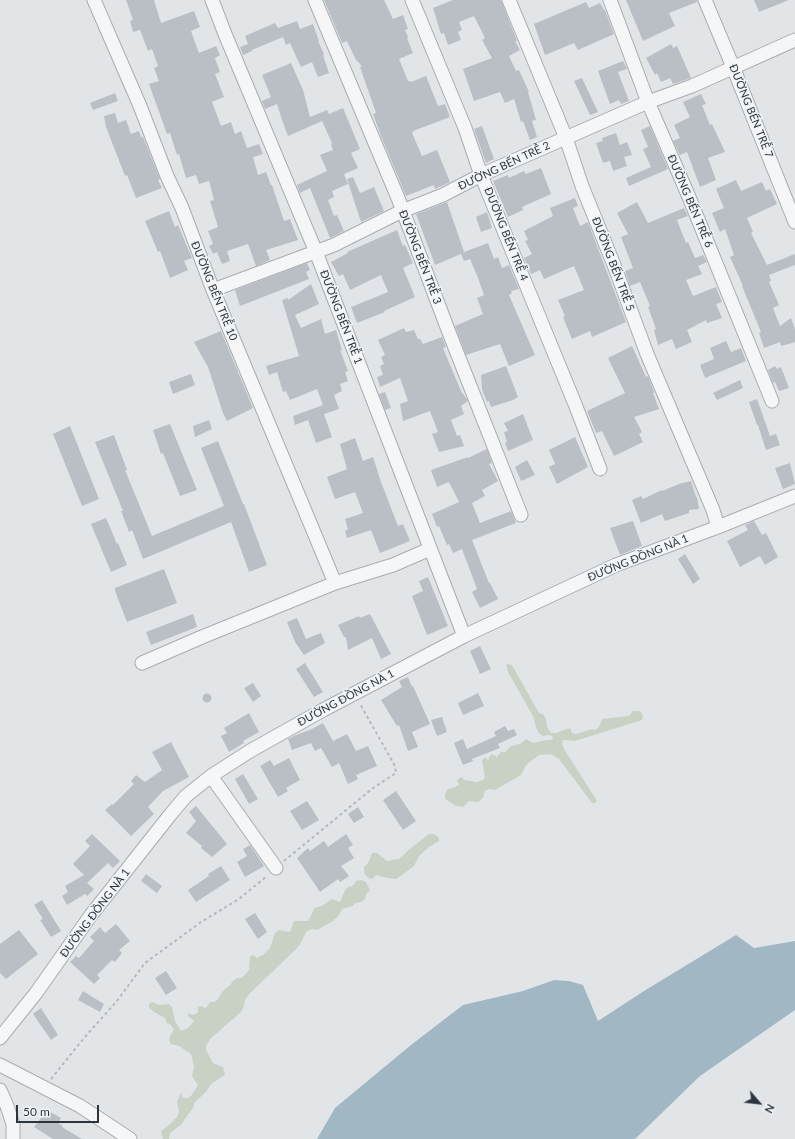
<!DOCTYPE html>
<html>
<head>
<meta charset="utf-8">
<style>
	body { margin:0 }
	#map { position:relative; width:795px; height:1139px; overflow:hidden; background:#e2e5e8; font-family:Lato,sans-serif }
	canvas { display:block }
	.north { position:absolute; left:739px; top:1083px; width:40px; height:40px; -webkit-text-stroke:3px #f1f4f6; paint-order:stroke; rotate:118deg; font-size:11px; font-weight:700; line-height:16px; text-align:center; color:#2c353e }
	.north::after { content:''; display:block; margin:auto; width:14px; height:18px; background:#2c353e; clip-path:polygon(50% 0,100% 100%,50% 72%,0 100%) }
	.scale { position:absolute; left:16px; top:1105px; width:83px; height:18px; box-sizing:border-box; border:2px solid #2c353e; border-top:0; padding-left:5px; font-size:12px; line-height:14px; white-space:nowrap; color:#2c353e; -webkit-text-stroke:3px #f1f4f6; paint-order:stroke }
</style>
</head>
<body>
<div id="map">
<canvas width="795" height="1139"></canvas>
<div class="north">N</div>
<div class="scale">50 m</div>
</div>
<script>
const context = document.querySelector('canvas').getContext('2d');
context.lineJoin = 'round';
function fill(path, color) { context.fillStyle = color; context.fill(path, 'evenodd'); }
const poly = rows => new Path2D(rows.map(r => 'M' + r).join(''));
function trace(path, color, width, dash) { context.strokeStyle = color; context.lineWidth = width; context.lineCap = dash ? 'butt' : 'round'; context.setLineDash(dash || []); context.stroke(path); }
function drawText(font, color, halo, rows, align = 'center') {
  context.font = font + ' Lato,sans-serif'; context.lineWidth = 3; context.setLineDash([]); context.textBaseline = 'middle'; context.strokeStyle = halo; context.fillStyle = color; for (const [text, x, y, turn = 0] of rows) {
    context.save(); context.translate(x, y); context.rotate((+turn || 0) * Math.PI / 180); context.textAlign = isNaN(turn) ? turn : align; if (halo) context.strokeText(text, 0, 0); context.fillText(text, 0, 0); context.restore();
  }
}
fill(poly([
	[508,664,512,665,539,713,543,714,546,719,547,727,551,733,556,733,570,728,572,733,576,734,592,729,595,730,599,727,602,719,629,716,633,711,640,711,643,715,642,720,575,741,563,740,562,743,564,749,597,801,595,803,592,803,559,759,551,754,539,755,526,765,521,775,495,790,489,789,485,791,483,798,478,802,469,801,463,807,456,806,445,799,445,794,448,789,453,788,459,785,457,780,461,777,465,780,476,782,483,780,485,778,482,760,485,757,488,760,491,754,496,756,496,758,501,752,505,752,511,746,520,744,526,739,533,743,547,740,553,740,552,736,548,735,543,736,539,733,536,727,533,716,508,672,506,665],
	[429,834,434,834,439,838,439,841,429,847,419,856,414,866,402,875,396,879,382,877,376,875,374,878,371,879,366,876,364,872,364,867,368,863,372,853,377,853,387,861,399,859,411,848],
	[361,880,366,882,370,890,366,894,365,899,361,902,355,903,353,906,342,909,339,915,333,921,317,930,312,929,307,931,299,946,293,952,249,994,245,1000,244,1006,241,1012,210,1039,206,1046,206,1050,213,1063,223,1067,225,1075,211,1084,206,1092,195,1102,193,1108,184,1120,182,1124,170,1133,169,1139,163,1139,161,1131,169,1125,177,1117,179,1111,177,1102,181,1092,183,1098,188,1098,191,1096,198,1085,192,1076,194,1067,191,1054,179,1046,171,1044,169,1040,170,1036,174,1030,171,1025,167,1023,165,1018,154,1012,149,1007,149,1004,152,1002,159,1005,169,1004,172,1007,175,1021,181,1031,188,1028,194,1021,188,1016,188,1013,194,1015,198,1012,198,1007,200,1006,206,1008,210,1002,214,1002,217,1000,223,991,230,985,233,981,237,978,241,978,244,976,249,970,250,956,253,955,257,958,263,955,270,948,275,933,279,930,290,932,294,921,308,921,315,908,322,906,332,899,340,902,345,890,350,886,352,887,356,881]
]), '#c9d1c4');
fill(poly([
	[736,935,754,948,795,941,795,1010,700,1076,635,1139,317,1139,335,1108,411,1045,463,1005,523,991,554,980,569,981,583,985,598,1021,644,991]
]), '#a1b7c4');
fill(poly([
	[126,0,154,0,161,23,194,11,200,27,191,31,199,53,216,46,220,55,215,58,220,72,215,74,224,97,212,102,221,126,231,122,235,134,241,131,247,148,259,144,263,154,253,157,258,175,266,172,271,185,272,185,284,221,290,219,298,240,266,250,270,260,256,266,248,244,227,251,230,261,222,264,217,252,213,254,209,246,213,244,208,231,218,227,210,201,214,200,209,181,199,184,196,175,186,178,179,154,177,155,170,133,167,134,149,84,159,81,154,68,158,66,152,49,148,51,140,30,133,32,130,21,133,20],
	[324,0,384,0,393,19,403,15,408,29,405,30,408,37,407,38,413,53,399,59,408,81,410,81,411,82,426,76,438,106,445,104,450,117,413,131,412,133,422,156,437,150,450,182,435,189,434,185,406,196,381,136,373,114,376,113,360,67,362,66,356,60,347,41,342,43],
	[453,0,501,0,517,41,515,41,520,50,509,56,516,71,519,70,529,92,528,92,536,120,532,121,537,137,530,140,523,121,521,122,514,99,505,103,500,92,474,101,463,69,492,58,482,40,485,38,474,16,459,22,462,30,458,32,461,40,448,45,444,33,441,34,433,8],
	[626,0,697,0,697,2,669,13,675,26,643,41],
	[754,0,789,0,759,12],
	[586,2,589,8,600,3,604,10,605,10,614,34,578,50,574,43,545,55,534,24],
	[297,21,300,29,313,24,319,41,318,41,324,54,323,55,329,73,318,77,312,62,301,67,290,43,286,45,283,37,252,50,252,51,243,55,240,47,248,44,245,36,275,23,278,28],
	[671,44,673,48,677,46,691,78,673,84,670,78,661,82,657,73,655,75,646,58],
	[623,61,627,69,618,72,629,101,621,104,619,100,610,104,598,71],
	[291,63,303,90,310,117,327,110,329,114,343,108,360,149,351,153,358,168,344,174,348,184,332,191,334,197,328,200,334,216,337,215,344,231,330,238,310,188,300,193,297,185,327,171,320,155,333,150,331,144,332,143,322,121,288,136,282,120,277,104,265,109,262,101,271,97,262,75],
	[582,78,598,112,590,115,574,81],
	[115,93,118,101,93,110,90,103],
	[701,94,706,104,702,105,710,125,712,124,725,152,708,158,716,180,700,187,687,152,680,155,673,141,680,138,674,125,690,117,683,102],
	[115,113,118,123,126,120,131,134,139,131,141,137,143,137,160,179,158,180,162,188,136,198,127,175,125,176,106,127,104,116],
	[482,126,494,159,486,163,474,129],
	[650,126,668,169,629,186,626,178,651,167,643,149,648,147,641,130],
	[616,133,620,145,627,142,632,155,624,157,627,166,613,171,610,161,603,163,596,143,603,141,602,138],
	[541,168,551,194,522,207,523,210,508,217,493,181,508,175,509,178,524,171,526,174],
	[353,177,360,193,374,187,384,211,361,222,347,179],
	[736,180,741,191,762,182,766,191,770,189,777,204,747,218,753,232,751,233,767,265,795,254,795,265,769,275,771,281,769,282,779,305,773,308,780,326,791,318,795,329,795,342,792,343,781,346,780,342,764,348,759,333,761,332,742,286,743,286,730,257,734,255,725,229,720,232,712,213,724,208,716,189],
	[575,198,578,206,573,208,580,226,588,222,626,322,592,337,590,331,572,339,563,317,565,316,558,300,584,290,574,266,544,279,540,270,531,274,524,258,532,254,525,241,528,240,524,231,553,216,550,208],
	[447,202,464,252,488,243,494,259,498,257,502,268,509,265,519,289,511,291,512,293,509,295,535,355,509,366,500,344,466,355,455,326,483,314,477,298,484,295,478,278,470,259,464,261,461,254,435,265,416,214],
	[637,202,648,223,684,208,688,216,677,220,686,243,688,242,695,258,703,255,707,262,698,266,702,274,686,280,693,296,716,287,722,302,716,304,722,318,707,323,706,320,687,330,692,342,676,349,672,339,658,345,654,330,656,329,648,307,650,306,640,282,630,286,625,271,633,268,621,237,628,234,617,213],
	[169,211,175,227,178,225,192,258,184,261,188,270,170,278,160,251,158,252,145,221],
	[487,212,492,228,481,232,476,217],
	[397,230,403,246,405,245,413,263,403,268,415,297,384,311,385,312,357,323,351,307,388,292,381,275,350,290,343,274,339,276,331,262,348,253,347,252],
	[307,263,310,270,306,272,309,279,240,306,235,290],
	[311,284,319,304,295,315,301,328,321,319,325,334,336,330,342,350,340,350,348,371,345,372,348,381,340,384,342,391,334,395,339,409,324,414,332,437,316,443,308,420,295,425,293,416,323,405,317,389,290,400,286,391,283,392,277,372,269,375,266,366,299,356,282,300,288,298,288,300],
	[404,328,406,332,414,330,418,339,420,339,423,344,442,337,446,347,443,348,461,391,468,401,461,406,464,414,451,420,457,436,460,435,464,446,439,452,432,434,438,432,430,411,403,421,400,404,408,401,400,378,380,387,377,377,383,375,380,366,384,364,381,357,385,355,378,340],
	[221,331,253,408,227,421,223,413,208,367,194,342],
	[726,341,731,352,741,348,746,361,705,378,700,365,714,359,710,348],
	[632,346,646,377,648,376,654,392,653,393,659,409,634,417,642,432,639,434,643,442,614,456,602,431,596,433,587,411,625,393,608,358],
	[506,366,518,397,513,400,491,407,489,401,487,402,482,390,481,375],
	[775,366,777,369,781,367,789,388,779,391,775,382,773,383,768,370],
	[191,374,195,385,173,394,169,382],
	[740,380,743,388,717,400,713,393],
	[385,392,391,408,385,410,379,394],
	[757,399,770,436,776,434,780,445,766,450,758,425,757,425,749,402],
	[523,414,533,440,508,451,505,443,507,442,504,432,508,431,504,423],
	[209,420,212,429,195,437,193,426],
	[170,424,197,490,180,496,163,453,161,454,153,430],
	[70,426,99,499,82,506,53,434],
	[114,435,127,470,125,470,152,536,224,506,201,448,218,441,243,504,244,504,267,565,249,572,231,522,143,559,132,530,129,532,121,511,123,511,95,442],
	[575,437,588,467,557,484,549,467,555,464,549,450],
	[355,438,363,461,373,457,381,482,398,526,403,524,410,541,380,553,371,530,347,538,345,531,348,529,345,519,363,513,355,492,335,499,327,477,347,469,340,444],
	[487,449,492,463,489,464,498,481,482,490,485,496,472,503,480,523,511,511,516,523,472,540,489,583,490,583,498,599,480,608,472,592,477,589,462,549,453,553,449,544,447,545,439,526,437,527,432,514,459,502,449,482,437,487,431,470,468,457,468,458],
	[527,460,535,475,521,481,515,467],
	[790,463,795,484,783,489,775,468],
	[691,481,696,497,697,497,699,509,689,510,689,513,665,521,662,514,641,523,632,500,641,496,643,499,662,490,662,491,679,484],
	[106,518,117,544,118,543,127,565,111,572,91,524],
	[633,521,642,546,620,555,610,528],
	[754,521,762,535,766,533,778,557,765,565,760,556,740,567,727,541,748,530,745,525],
	[685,554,700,579,693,584,678,559],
	[164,569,177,603,127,622,115,591,115,588],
	[428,577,448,626,427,635,412,596,423,591,419,581],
	[193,614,197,627,151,645,146,632],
	[370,614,391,654,381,659,372,638,348,650,346,637,344,637,338,625,359,616,360,618],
	[297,618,306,639,321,633,325,643,304,655,295,642,287,622],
	[480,646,491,669,480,674,470,651],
	[305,663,323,692,314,697,296,669],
	[408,677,412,687,413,686,430,724,412,732,418,747,408,751,399,725,397,726,381,700,402,687,399,681],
	[253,683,261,696,253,702,244,688],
	[478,693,484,706,463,715,458,703],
	'202.5 698a4.5 4.5 0 1 1 9 0a4.5 4.5 0 1 1-9 0Z',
	[249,713,259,732,243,741,244,743,229,752,221,736,227,733,224,728],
	[442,717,447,732,437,736,431,720],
	[323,723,333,741,347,734,356,751,368,746,377,766,356,775,358,779,348,784,339,763,332,767,321,748,315,751,311,743,292,750,288,739,296,735,310,730],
	[505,726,508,731,514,729,517,735,498,744,500,748,472,759,473,761,463,765,454,743,463,739,467,749,496,736,494,732],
	[171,742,189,777,163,791,148,807,154,814,131,836,105,810,112,804,113,805,134,784,131,781,136,775,145,782,162,770,152,752],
	[289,758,300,780,286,788,288,791,278,797,260,766,270,760,274,766],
	[243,774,258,799,249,804,235,779],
	[396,791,416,821,403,830,383,800],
	[307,801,319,820,302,830,290,811],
	[196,806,227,844,212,857,201,848,202,846,186,833,196,821,189,812],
	[358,807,364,817,354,823,348,814],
	[92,834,120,861,113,868,108,863,87,883,94,889,87,896,85,894,67,905,62,896,68,892,65,886,84,875,73,864,90,846,85,841],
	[346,834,353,845,348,848,354,858,341,866,349,876,340,882,338,879,320,892,297,858,308,848,310,851,324,841,328,847],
	[250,845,264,866,245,877,237,862,247,856,243,849],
	[221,866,230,880,196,902,188,890,209,876,208,874],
	[146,874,162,886,157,893,141,881],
	[42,900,61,931,51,937,40,920,43,919,34,905],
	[255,913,267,932,258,939,245,919],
	[116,924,130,941,119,950,122,953,115,962,112,960,97,975,100,978,94,984,70,962,76,956,79,958,94,941,90,937,100,927,105,933],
	[19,930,38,954,6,979,0,973,0,944],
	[166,971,177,988,166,995,155,978],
	[83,991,104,1004,100,1012,78,1000],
	[41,1008,58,1035,51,1040,33,1014],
	[47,1110,61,1118,58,1123,63,1126,62,1127,82,1139,53,1139,34,1127]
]), '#b9bfc5');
const minor = poly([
	[94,0,140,106,167,176,182,208,213,290,335,583],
	[212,0,225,34,316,252,464,636],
	[315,0,398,198,450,335,521,515],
	[412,0,465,128,481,175,575,404,600,469],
	[509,0,566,138,582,186,614,265,647,354,713,510,718,527],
	[610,0,648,102,689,197,772,401],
	[705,0,733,67,795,222],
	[213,290,334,245,402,211,443,195,481,175,648,102,692,86,795,40],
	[142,663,202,637,335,583,393,565,430,549],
	[211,776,276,868],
	[0,1038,36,993,91,915,170,815,186,796,211,776,250,751,323,710,464,636,616,565,718,527,795,496],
	[0,1065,80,1106,130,1139],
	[0,1090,7,1106,13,1124,13,1139]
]);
trace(minor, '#a8adb2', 15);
trace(poly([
	[284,861,373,788,396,773,395,766,360,704],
	[51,1079,84,1038,117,1001,145,963,201,922,239,899,267,876]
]), '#b4b8bc', 2, [3, 3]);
trace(minor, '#f4f6f7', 13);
drawText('11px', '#2c353e', '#f1f4f6', [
	["ĐƯỜNG BẾN TRỄ 7",751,111,68],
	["ĐƯỜNG BẾN TRỄ 2",504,166,-25],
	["ĐƯỜNG BẾN TRỄ 6",690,201,67],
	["ĐƯỜNG BẾN TRỄ 4",506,234,68],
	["ĐƯỜNG BẾN TRỄ 3",420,257,69],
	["ĐƯỜNG BẾN TRỄ 5",613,264,69],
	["ĐƯỜNG BẾN TRỄ 10",214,291,68],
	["ĐƯỜNG BẾN TRỄ 1",341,317,69],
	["ĐƯỜNG ĐỒNG NÀ 1",638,558,-22],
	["ĐƯỜNG ĐỒNG NÀ 1",346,698,-28],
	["ĐƯỜNG ĐỒNG NÀ 1",95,913,-53]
]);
</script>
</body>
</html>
